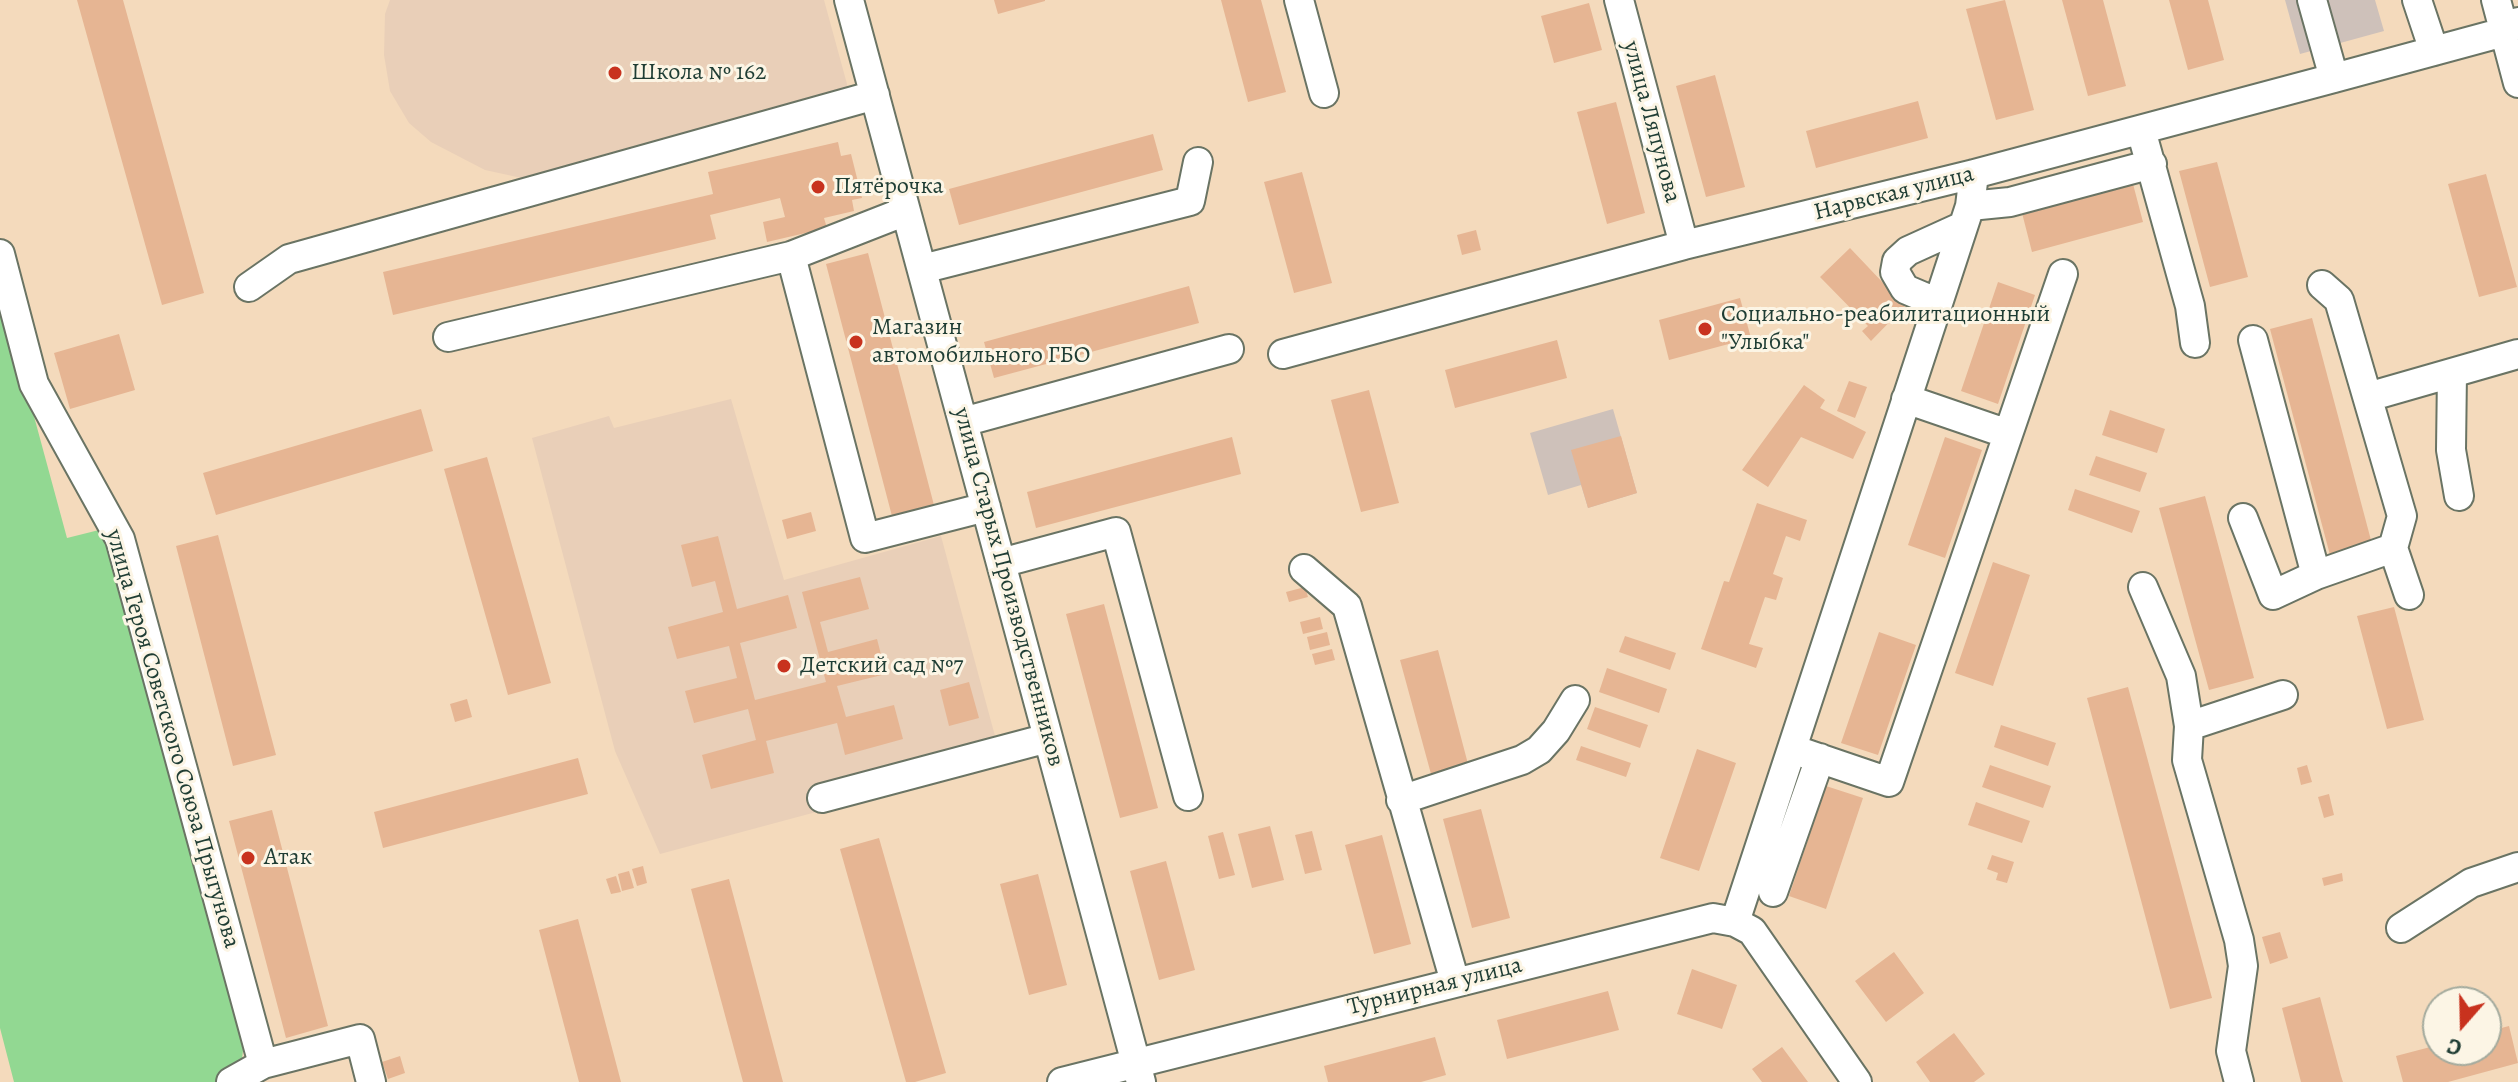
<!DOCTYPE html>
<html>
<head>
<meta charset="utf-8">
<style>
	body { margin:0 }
	#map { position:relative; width:2518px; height:1082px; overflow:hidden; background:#f4dabc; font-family:Alegreya,serif }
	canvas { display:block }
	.north { position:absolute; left:2422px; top:986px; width:80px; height:80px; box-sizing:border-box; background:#fcf5e5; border:2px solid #a4ab9e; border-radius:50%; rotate:200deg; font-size:22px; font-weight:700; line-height:32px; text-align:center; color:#1f3d34 }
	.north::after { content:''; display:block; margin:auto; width:28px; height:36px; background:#c8321e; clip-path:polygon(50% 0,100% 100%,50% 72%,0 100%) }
</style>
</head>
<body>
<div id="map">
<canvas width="2518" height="1082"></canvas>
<div class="north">С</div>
</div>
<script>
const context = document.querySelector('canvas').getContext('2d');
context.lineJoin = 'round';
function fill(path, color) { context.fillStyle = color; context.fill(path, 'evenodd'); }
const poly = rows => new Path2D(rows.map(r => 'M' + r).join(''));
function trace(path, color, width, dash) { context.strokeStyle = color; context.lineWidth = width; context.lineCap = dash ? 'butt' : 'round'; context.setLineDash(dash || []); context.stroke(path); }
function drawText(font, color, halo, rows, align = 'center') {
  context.font = font + ' Alegreya,serif'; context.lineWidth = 6; context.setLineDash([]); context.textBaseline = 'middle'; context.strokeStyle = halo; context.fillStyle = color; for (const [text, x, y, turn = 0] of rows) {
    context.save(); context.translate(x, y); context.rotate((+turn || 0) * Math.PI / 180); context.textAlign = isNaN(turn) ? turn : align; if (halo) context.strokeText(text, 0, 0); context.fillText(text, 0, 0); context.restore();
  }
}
fill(poly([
	[390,0,824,0,850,95,540,182,485,170,431,142,409,123,390,91,384,55,385,14],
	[731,399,784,580,941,536,1002,762,660,854,615,751,532,438,609,416,614,428]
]), '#e9cfb8');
fill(poly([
	[2285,0,2375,0,2384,31,2300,54],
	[1613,409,1637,493,1588,508,1581,485,1548,495,1530,433]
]), '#cec1ba');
fill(poly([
	[0,291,67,538,103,529,113,540,243,1050,242,1060,226,1082,14,1082,0,1028]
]), '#92d892');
fill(poly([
	[77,0,123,0,204,293,162,305],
	[994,0,1045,0,1045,1,998,14],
	[1221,0,1261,0,1286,92,1248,102],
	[2005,0,2034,110,1996,120,1966,9],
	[2062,0,2103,0,2126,86,2088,96],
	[2169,0,2208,0,2224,60,2188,70],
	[1589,3,1602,50,1554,63,1541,16],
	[1715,75,1745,187,1706,197,1676,86],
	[1918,101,1928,138,1816,168,1806,131],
	[1616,102,1645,213,1607,224,1577,112],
	[1153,134,1163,170,959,225,949,189],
	[838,142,841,156,851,154,862,198,852,200,854,211,824,218,827,228,767,242,763,222,785,217,780,198,710,215,716,239,393,315,383,272,713,194,708,172],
	[2217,162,2248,277,2210,287,2179,171],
	[1302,172,1332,283,1294,293,1264,182],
	[2486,174,2517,287,2479,297,2448,184],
	[2133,184,2143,222,2032,252,2022,213],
	[1476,230,1481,250,1462,255,1457,235],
	[1850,248,1905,306,1871,341,1862,331,1868,326,1820,277],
	[868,253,935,509,893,520,826,264],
	[1998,282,2035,295,1998,404,1961,391],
	[1189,286,1199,323,994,378,984,342],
	[1740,298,1751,338,1669,360,1659,320],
	[2312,318,2372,544,2330,555,2270,329],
	[119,334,135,390,70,409,54,353],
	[1557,340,1567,378,1455,408,1445,370],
	[1849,381,1867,387,1855,418,1837,411],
	[1804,385,1825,400,1820,408,1866,432,1853,459,1801,437,1768,487,1742,470],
	[1369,390,1399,503,1361,512,1331,400],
	[421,409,433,451,216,515,203,473],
	[2110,410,2165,429,2157,453,2102,435],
	[1621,436,1637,493,1588,508,1571,450],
	[1232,437,1241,474,1036,528,1027,492],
	[1945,437,1982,450,1945,558,1908,545],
	[2096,456,2147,473,2140,492,2089,475],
	[487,457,551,683,508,695,444,469],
	[2075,489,2140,511,2132,533,2068,510],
	[2205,496,2254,678,2209,690,2159,508],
	[1757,503,1807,520,1800,541,1786,536,1773,574,1783,578,1776,600,1765,597,1749,644,1763,648,1756,668,1701,649,1724,581,1729,582],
	[811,512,816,531,787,539,782,520],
	[218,535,276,755,233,766,176,546],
	[718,536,737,609,788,595,797,628,740,643,755,700,826,682,802,592,860,577,869,609,820,622,828,652,877,639,886,674,837,686,846,717,894,705,903,739,845,755,837,723,766,741,774,773,711,789,702,755,756,740,748,709,694,723,685,691,737,678,729,646,677,659,668,627,723,612,715,581,692,587,681,545],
	[1993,562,2030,575,1993,686,1955,673],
	[1305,587,1308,597,1289,602,1286,592],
	[1104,604,1158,808,1120,818,1066,614],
	[2394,607,2424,720,2387,729,2357,616],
	[1320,617,1323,629,1303,634,1300,622],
	[1327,632,1330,645,1310,650,1307,637],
	[1879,632,1916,645,1878,755,1841,743],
	[1625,636,1676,653,1670,670,1619,652],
	[1332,649,1335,660,1315,665,1312,654],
	[1438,650,1468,764,1431,774,1400,660],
	[1607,668,1667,689,1659,713,1599,692],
	[969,682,979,718,949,726,940,690],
	[2128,687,2212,998,2170,1009,2087,698],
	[467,699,472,717,455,722,450,704],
	[1595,707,1648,725,1640,748,1587,729],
	[2001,725,2056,743,2048,766,1994,747],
	[1581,746,1631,763,1626,777,1576,760],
	[1697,749,1736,763,1699,871,1660,858],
	[578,758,588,794,383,848,374,812],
	[1990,765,2051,786,2043,808,1982,787],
	[2307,765,2312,782,2301,785,2297,768],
	[1826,786,1863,798,1826,909,1789,896],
	[2329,794,2334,815,2324,818,2318,797],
	[1976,802,2030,821,2022,843,1968,825],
	[1481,809,1510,918,1472,928,1443,819],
	[272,810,328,1026,286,1038,229,821],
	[1270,826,1284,880,1252,888,1238,834],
	[1312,831,1322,870,1305,874,1295,835],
	[1223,832,1235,875,1219,879,1208,836],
	[1382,835,1411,944,1374,954,1345,845],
	[879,838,946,1073,915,1082,906,1082,840,849],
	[1992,855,2014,862,2007,883,1996,880,1998,873,1987,869],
	[1166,861,1195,970,1159,980,1130,871],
	[643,866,647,883,637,886,632,869],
	[629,871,634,888,622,891,618,874],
	[2342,873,2343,881,2324,886,2322,878],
	[1038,874,1067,985,1029,995,1000,884],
	[616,876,621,892,611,894,606,879],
	[729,879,783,1082,743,1082,691,889],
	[578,919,621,1082,579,1082,539,930],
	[2280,932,2288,958,2270,964,2262,937],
	[1894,952,1924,993,1886,1022,1855,981],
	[1692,969,1737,985,1722,1029,1677,1014],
	[1608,991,1619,1030,1507,1059,1497,1020],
	[2320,997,2341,1076,2343,1082,2301,1082,2282,1008],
	[2509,1026,2518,1063,2448,1082,2403,1082,2396,1056,2438,1045,2438,1050,2486,1050,2486,1032],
	[1954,1033,1985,1074,1974,1082,1930,1082,1916,1062],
	[1435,1037,1446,1075,1421,1082,1328,1082,1324,1066],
	[1782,1047,1808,1082,1762,1082,1752,1069],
	[400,1056,405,1073,388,1079,382,1062]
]), '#e6b593');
const minor = poly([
	[849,0,1141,1082],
	[1299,0,1324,93],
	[1619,0,1684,245],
	[2312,0,2334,78],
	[2417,0,2434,51],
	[2496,0,2518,83],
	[2141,130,2190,306,2195,343],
	[1970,206,2010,202,2152,164],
	[0,254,34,384,120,539,263,1064,231,1082],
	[791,256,865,538,986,507],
	[922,269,1190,201,1198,162],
	[2322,285,2339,300,2402,516,2393,548,2409,595],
	[249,287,289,259,875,95],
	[1938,303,1905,289,1895,272,1897,261,1908,251,1963,226],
	[448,337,791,256,906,211],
	[2253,340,2316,575],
	[1283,354,1684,245,1974,174,2334,78,2504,32,2518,22],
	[2452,373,2451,450,2459,496],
	[2368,397,2518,354],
	[1906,399,2008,434],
	[963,422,1229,349],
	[2243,518,2273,595,2316,575,2393,548],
	[1001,563,1116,532,1188,796],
	[1304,569,1347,606,1455,982],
	[2143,587,2181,676,2189,726,2187,760,2239,940,2243,966,2231,1051,2239,1082],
	[2189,726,2283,695],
	[1792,749,1889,782,2063,274],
	[822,798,1048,738],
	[1401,800,1522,760,1539,750,1556,731,1575,700],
	[1773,892,1820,758],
	[1735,922,1970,206,1974,174],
	[2401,928,2471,883,2518,867],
	[263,1064,360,1039,371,1082],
	[1062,1082,1713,918,1735,922,1752,931,1857,1082]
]);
trace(minor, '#6a7464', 32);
trace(minor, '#fff', 28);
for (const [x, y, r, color] of [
	[615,73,8,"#c8321e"],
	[818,187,8,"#c8321e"],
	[1705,329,8,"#c8321e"],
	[856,342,8,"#c8321e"],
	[784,666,8,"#c8321e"],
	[248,858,8,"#c8321e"]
]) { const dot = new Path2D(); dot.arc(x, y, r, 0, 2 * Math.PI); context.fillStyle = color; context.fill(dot); trace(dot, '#fcf5e5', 3); }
drawText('24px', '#1f3d34', '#fcf5e5', [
	["Школа № 162",631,73],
	["Пятёрочка",834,187],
	["Социально-реабилитационный",1721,315],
	["\"Улыбка\"",1721,343],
	["Магазин",872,328],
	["автомобильного ГБО",872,356],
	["Детский сад №7",800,666],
	["Атак",264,858]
], 'left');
drawText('24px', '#1f3d34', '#fcf5e5', [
	["улица Ляпунова",1651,122,75],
	["Нарвская улица",1894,194,-14],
	["улица Старых Производственников",1008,587,75],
	["улица Героя Советского Союза Прыгунова",172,739,74],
	["Турнирная улица",1435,987,-14]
]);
</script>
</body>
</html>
